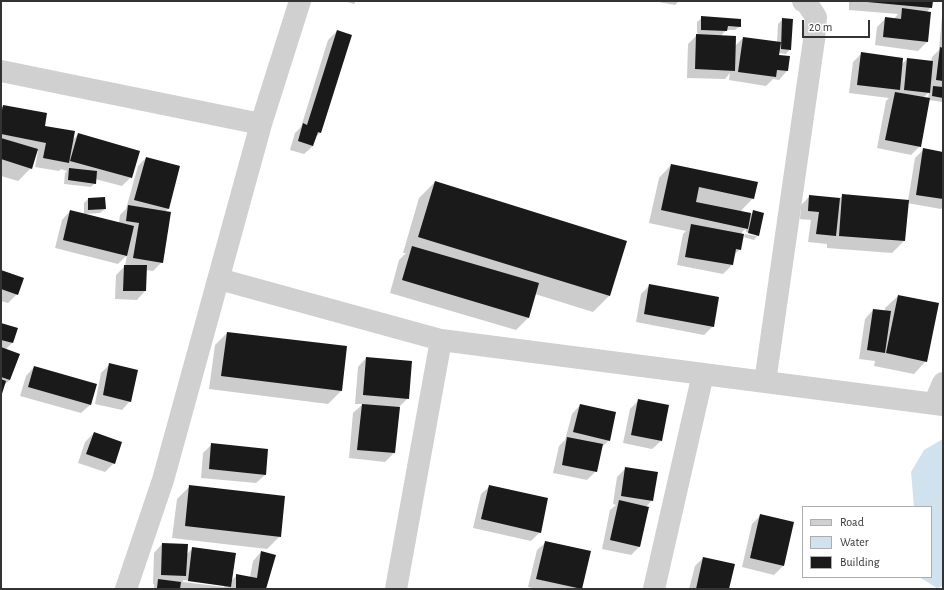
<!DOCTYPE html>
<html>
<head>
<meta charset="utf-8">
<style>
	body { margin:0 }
	#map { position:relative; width:944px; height:590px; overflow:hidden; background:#fff; font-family:"Alegreya Sans",sans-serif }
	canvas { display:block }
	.frame { position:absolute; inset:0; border:2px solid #333; pointer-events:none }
	.legend { position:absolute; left:802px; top:506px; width:130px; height:72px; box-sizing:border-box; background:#fff; border:1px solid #adadad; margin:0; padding:5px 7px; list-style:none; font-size:12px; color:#333 }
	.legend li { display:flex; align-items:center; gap:8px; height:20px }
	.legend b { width:20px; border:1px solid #adadad }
	.scale { position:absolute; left:802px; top:20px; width:68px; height:18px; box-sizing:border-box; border:2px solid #333; border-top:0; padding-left:5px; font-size:12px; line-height:14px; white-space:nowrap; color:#333; -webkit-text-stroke:3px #fff; paint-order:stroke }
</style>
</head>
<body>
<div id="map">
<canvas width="944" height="590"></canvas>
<div class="frame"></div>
<ul class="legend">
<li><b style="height:5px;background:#d0d0d0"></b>Road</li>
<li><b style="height:11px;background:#cfe2ee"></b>Water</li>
<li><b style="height:11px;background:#1a1a1a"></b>Building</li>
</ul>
<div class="scale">20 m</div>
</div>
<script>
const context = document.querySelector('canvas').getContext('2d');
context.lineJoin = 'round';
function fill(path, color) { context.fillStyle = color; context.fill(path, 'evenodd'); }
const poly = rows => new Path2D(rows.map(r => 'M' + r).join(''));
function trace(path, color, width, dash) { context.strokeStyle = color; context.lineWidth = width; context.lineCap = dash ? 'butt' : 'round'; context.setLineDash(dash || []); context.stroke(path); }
fill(poly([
	[943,439,943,586,937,588,919,577,931,577,931,507,914,507,911,472,924,450]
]), '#cfe2ee');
fill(poly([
	[344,1,356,1,354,4],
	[653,1,679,1,675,5],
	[849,1,932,1,931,7,927,12,927,42,918,51,875,45,877,27,886,18,894,19,898,14,849,10],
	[943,4,943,102,929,100,920,146,911,155,877,148,886,101,889,98,849,93,853,62,862,53,901,65,907,59,931,62,932,57,939,50],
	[929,92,928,99,923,98],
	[702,18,740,26,735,30,726,30,721,36,735,46,743,38,777,43,778,24,783,19,790,49,786,54,778,53,778,56,789,57,787,71,779,80,773,79,766,86,729,80,730,73,725,79,687,78,688,44,698,34,697,33,697,22],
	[337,31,320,133,315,138,313,146,304,154,290,150,295,133,301,127,328,40],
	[3,106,72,141,78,134,131,177,122,186,95,179,95,183,91,187,64,184,65,173,67,171,61,169,59,171,35,167,38,151,36,151,31,168,18,181,1,176,1,108],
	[923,150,943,153,943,207,941,209,907,203,904,241,892,253,827,248,827,244,808,242,811,220,800,219,801,205,810,196,839,199,843,195,908,201,915,158],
	[146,158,179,166,168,209,165,212,162,262,153,271,146,270,145,291,137,300,115,299,116,275,125,266,127,255,118,264,55,248,62,220,70,211,119,223,120,215,126,209,138,166],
	[671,165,753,198,740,212,751,214,754,212,758,235,754,240,744,237,745,234,756,236,756,234,746,232,746,229,743,231,741,234,740,249,733,256,732,265,723,274,677,265,683,234,686,231,649,223,659,178],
	[435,182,626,242,609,296,593,312,535,294,529,317,516,330,390,293,399,260,406,253,403,253,419,198],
	[104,198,105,209,100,213,84,214,84,203,88,199],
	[1,271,17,294,8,303,1,301],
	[650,285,713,326,704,335,636,322,641,294],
	[898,296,926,361,914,374,874,366,875,361,859,359,865,319,873,310,885,312,885,308],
	[1,324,12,343,5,350,10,380,3,386,1,395],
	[227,333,346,347,341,391,328,404,209,389,215,345],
	[366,358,408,398,399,407,394,453,385,462,349,458,353,413,363,404,355,404,358,367],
	[110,364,130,401,122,410,95,404,101,373],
	[34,367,95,385,90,405,81,413,20,396,26,376],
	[639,400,661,441,652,449,623,443,630,409],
	[580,405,609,440,601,448,596,471,587,480,553,473,559,446,565,440,572,414],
	[94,433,114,463,105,472,78,463,85,442],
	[212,444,265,475,256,483,201,478,203,453],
	[626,468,652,500,646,507,640,546,631,555,602,549,610,510,616,505,613,504,617,477],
	[190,486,280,536,267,549,172,538,177,499],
	[490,486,540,532,531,541,473,528,481,494],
	[761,515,793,523,783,566,774,575,742,567,752,524],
	[546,542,590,552,581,589,536,589,528,587,537,550],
	[162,544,186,555,193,548,231,581,237,575,250,577,253,561,261,552,274,556,265,589,154,589,154,584,153,584,154,553],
	[183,580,224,585,224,587,183,582],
	[703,558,728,589,689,589,695,566]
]), '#0003');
fill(poly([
	[867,1,933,1,932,8,867,2],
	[902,8,931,12,928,42,883,37,885,17,901,19],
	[701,16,741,19,741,27,728,26,727,31,701,30],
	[782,18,793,19,791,50,781,49],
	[337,30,352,35,321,133,318,132,313,146,298,141,303,123,307,125],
	[696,34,736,36,735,71,695,69],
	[743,37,781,42,779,55,790,56,788,71,777,70,776,77,738,72],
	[940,47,943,48,943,81,936,80],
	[861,52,903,58,900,90,857,85],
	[907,58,933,61,930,93,904,90],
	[933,86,943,87,943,98,932,96],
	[895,92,930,98,921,147,885,140],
	[3,105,47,113,45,126,75,131,69,163,43,158,46,143,1,134,1,115],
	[78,133,140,151,132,178,70,161],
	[1,138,38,149,32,169,1,159],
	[923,148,943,152,943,199,916,195],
	[146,157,180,166,169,209,134,200],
	[671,164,758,182,754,199,699,187,696,202,751,213,748,229,661,210],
	[69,168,97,171,96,184,68,180],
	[435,181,627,241,610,296,418,237],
	[842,194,909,200,905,241,839,236],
	[809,195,840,198,836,236,816,234,819,212,808,211],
	[105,197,106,209,88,210,88,198],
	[128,205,171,212,163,263,133,258,139,223,126,221],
	[70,210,134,226,127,256,63,240],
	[753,210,764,213,759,236,748,233],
	[691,224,744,234,741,250,736,249,733,265,685,257],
	[412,246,539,283,529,318,402,280],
	[124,265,147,265,146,291,123,291],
	[1,270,24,278,18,295,1,289],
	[649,284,719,297,714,327,644,314],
	[898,295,939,303,927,362,886,353],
	[873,309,891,311,885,353,867,350],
	[1,323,18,328,13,343,1,340],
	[227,332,347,346,342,391,221,376],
	[1,347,20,354,10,380,1,377],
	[366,357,412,361,409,399,363,395],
	[109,363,138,370,131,402,103,395],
	[34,366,97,384,91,405,28,387],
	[1,379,6,381,1,397],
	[638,399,669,405,662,441,631,435],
	[362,404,400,407,395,453,357,450],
	[580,404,616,412,610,441,573,432],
	[94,432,122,442,115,464,86,454],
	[567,437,603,444,597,472,562,465],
	[211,443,268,449,266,475,209,469],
	[625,467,658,472,653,501,621,496],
	[189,485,285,496,281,537,185,526],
	[489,485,548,498,541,533,481,519],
	[619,500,649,507,640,547,610,540],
	[760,514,794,522,784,566,750,558],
	[545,541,591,551,582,589,536,579],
	[162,543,188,544,186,576,161,575],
	[192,547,236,553,231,587,188,581],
	[261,551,276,555,266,589,236,588,236,574,257,578],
	[703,557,735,564,729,589,696,589],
	[158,579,181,582,180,589,157,588]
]), '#1a1a1a');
trace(poly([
	[1,71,261,124],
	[219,279,441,340,943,405],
	[765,382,814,40,816,17,806,2,803,1],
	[934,404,943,383],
	[126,589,163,480,261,124,300,1],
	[396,589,441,340],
	[654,589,703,374]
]), '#d0d0d0', 22);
</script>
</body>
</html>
